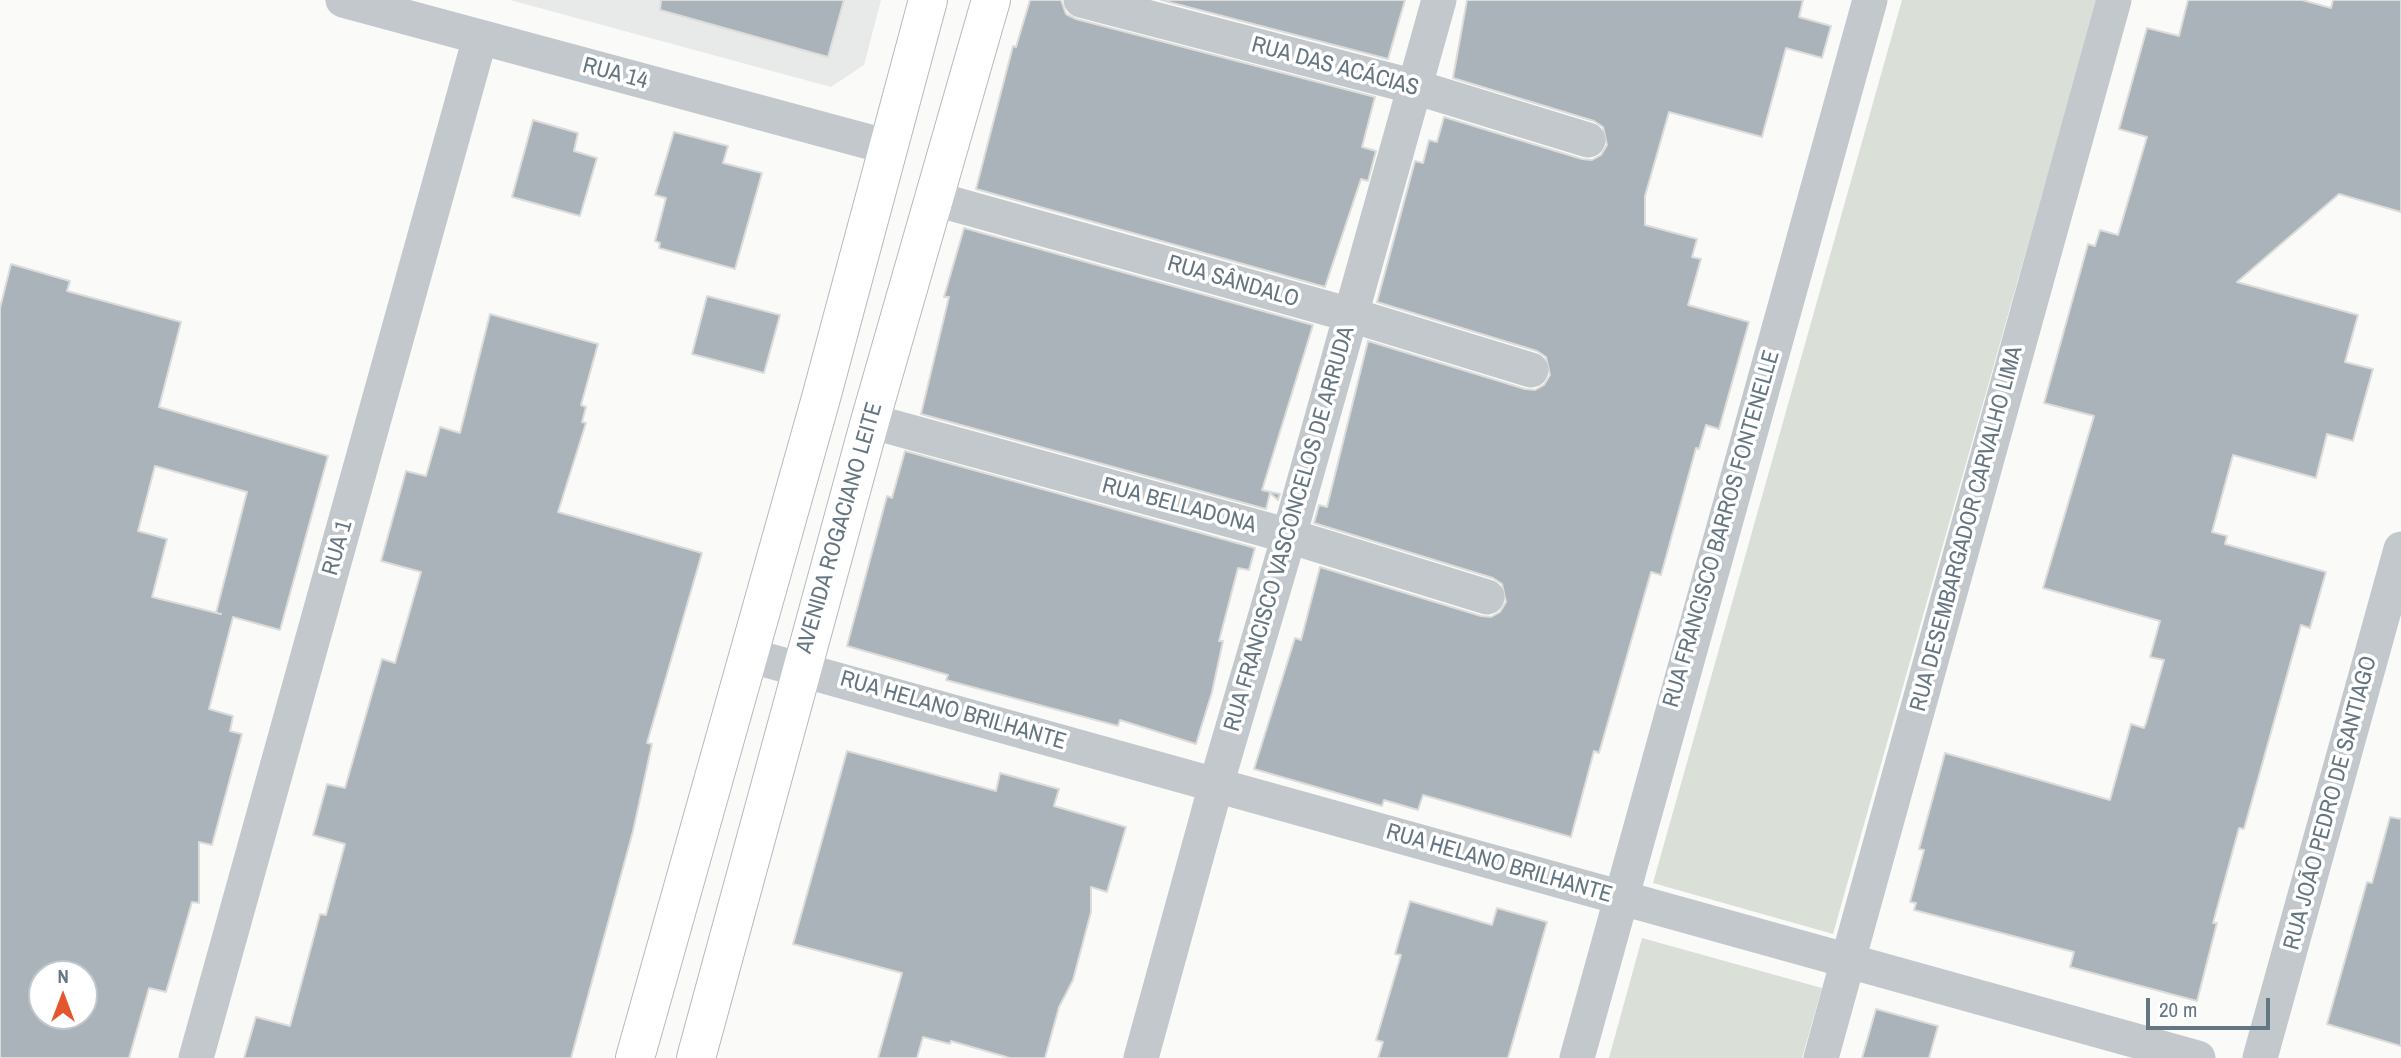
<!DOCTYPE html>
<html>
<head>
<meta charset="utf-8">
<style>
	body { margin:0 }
	#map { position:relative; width:2401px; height:1058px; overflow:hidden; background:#fafaf8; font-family:"Archivo Narrow",sans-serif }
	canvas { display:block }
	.north { position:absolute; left:28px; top:960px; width:70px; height:70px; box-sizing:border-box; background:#fff; border:2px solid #c1c8cd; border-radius:50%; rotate:0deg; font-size:19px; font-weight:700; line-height:28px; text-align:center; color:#657683 }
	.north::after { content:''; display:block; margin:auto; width:24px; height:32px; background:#e4572e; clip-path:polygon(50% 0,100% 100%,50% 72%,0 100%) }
	.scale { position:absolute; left:2146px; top:998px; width:124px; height:32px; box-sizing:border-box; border:4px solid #657683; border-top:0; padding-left:9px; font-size:21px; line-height:24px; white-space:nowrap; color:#657683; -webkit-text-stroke:5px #fff; paint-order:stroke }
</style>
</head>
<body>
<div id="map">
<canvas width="2401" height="1058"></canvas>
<div class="north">N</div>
<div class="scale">20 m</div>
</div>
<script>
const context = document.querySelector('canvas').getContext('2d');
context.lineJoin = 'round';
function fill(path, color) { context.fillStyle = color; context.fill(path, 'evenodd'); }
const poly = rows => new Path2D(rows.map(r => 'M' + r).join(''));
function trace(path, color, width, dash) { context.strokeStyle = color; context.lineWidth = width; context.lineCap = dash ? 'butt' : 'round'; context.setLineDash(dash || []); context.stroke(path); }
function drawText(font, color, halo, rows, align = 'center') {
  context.font = font + ' "Archivo Narrow",sans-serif'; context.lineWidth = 7; context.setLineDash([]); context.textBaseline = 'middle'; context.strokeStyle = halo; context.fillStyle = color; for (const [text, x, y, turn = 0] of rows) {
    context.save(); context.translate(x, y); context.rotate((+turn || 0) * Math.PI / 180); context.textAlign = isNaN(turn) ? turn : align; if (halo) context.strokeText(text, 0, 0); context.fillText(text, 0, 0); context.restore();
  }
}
fill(poly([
	[510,0,881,0,864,65,831,87]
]), '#e8e9e9');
fill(poly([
	[1902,0,2097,0,1833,934,1653,883],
	[1642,938,1822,988,1802,1058,1609,1058]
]), '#dadfd7');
const building = poly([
	[661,0,844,0,828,57,660,10,661,0],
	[1030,0,1061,0,1066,14,1076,19,1375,97,1362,147,1376,151,1368,181,1361,179,1325,287,976,189,1013,46,1016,47,1030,0],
	[1161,0,1405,0,1388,59,1161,0],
	[1467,0,1803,0,1799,17,1831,26,1822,58,1786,48,1762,137,1669,112,1645,196,1645,225,1697,239,1692,257,1701,259,1688,305,1749,322,1719,429,1706,425,1699,449,1696,448,1661,575,1651,572,1599,753,1594,751,1571,837,1423,795,1418,810,1384,800,1382,806,1254,769,1295,638,1301,640,1320,567,1481,616,1491,617,1500,612,1506,602,1502,584,1493,578,1314,523,1319,505,1327,507,1368,341,1525,389,1535,390,1544,385,1550,375,1546,357,1537,351,1377,302,1415,161,1423,163,1429,140,1437,142,1444,117,1582,159,1592,160,1601,155,1607,145,1603,127,1594,121,1453,78,1467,0],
	[2188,0,2302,0,2331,8,2333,0,2401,0,2401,212,2339,194,2237,282,2358,315,2345,362,2373,369,2353,441,2327,434,2316,478,2233,455,2212,532,2227,536,2225,544,2326,572,2310,628,2301,625,2244,829,2239,828,2213,923,2217,923,2197,1001,2070,967,2074,952,1914,910,1916,903,1910,902,1924,850,1919,849,1945,753,2110,800,2131,724,2144,728,2146,723,2164,660,2150,657,2160,621,2043,588,2094,416,2044,403,2088,244,2095,246,2100,230,2118,235,2147,137,2119,129,2147,28,2179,36,2188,0],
	[533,120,578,133,574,151,597,158,580,216,512,197,533,120],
	[674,132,728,146,723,163,762,173,735,269,659,248,660,243,655,241,666,198,655,195,674,132],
	[964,228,1313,325,1262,490,1280,494,1278,500,1270,493,1266,509,921,414,949,297,944,297,964,228],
	[11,264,70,281,67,291,181,322,159,407,328,456,280,630,233,617,209,709,233,716,230,731,242,734,212,845,199,842,199,903,192,902,166,992,149,988,129,1058,0,1058,0,308,11,264],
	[155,466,247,492,216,613,221,614,152,597,167,539,138,531,155,466],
	[42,974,84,974,84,1016,42,1016,42,974],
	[707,296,780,315,764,373,692,354,707,296],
	[490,314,598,344,581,405,586,407,582,422,586,423,558,512,702,553,647,743,652,744,633,831,571,1058,244,1058,256,1017,290,1026,320,914,326,915,345,844,313,835,327,784,345,788,382,659,395,663,421,572,381,561,406,471,426,476,440,427,460,433,490,314],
	[905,451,1255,548,1249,570,1238,568,1219,641,1223,641,1212,692,1196,744,1120,720,1118,726,946,680,948,675,847,646,887,496,892,498,905,451],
	[847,751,996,791,1000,773,1059,789,1054,806,1126,827,1107,892,1091,887,1091,912,1073,980,1059,1007,1045,1058,1010,1058,951,1041,950,1044,923,1037,917,1058,878,1058,902,973,793,944,847,751],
	[2390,817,2401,819,2401,1046,2327,1024,2367,882,2372,883,2390,817],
	[1410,901,1492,925,1497,908,1547,922,1508,1058,1378,1058,1383,1042,1376,1040,1401,955,1395,954,1410,901],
	[1876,1009,1938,1026,1929,1058,1862,1058,1876,1009]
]);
fill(building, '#aab3b9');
trace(building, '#dcdcda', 2);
const primary = poly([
	[635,1058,821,398,928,0],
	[696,1058,870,421,991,0]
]);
trace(primary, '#b5babe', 40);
trace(poly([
	[343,0,888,147],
	[1081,0,1415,87,1588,140],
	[932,198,1351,315,1531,370],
	[870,421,1289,536,1487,597],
	[748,655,2198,1058],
	[196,1058,480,38],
	[1141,1058,1216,785,1289,536,1439,0],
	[1577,1058,1870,0],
	[1821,1058,2114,0],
	[2260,1058,2401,549]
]), '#c3c8cc', 35);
trace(primary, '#fff', 38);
drawText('23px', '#657683', '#fff', [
	["RUA DAS ACÁCIAS",1335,67,15],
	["RUA 14",615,74,15],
	["RUA SÂNDALO",1233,282,16],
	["RUA BELLADONA",1179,506,15],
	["AVENIDA ROGACIANO LEITE",840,528,-74],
	["RUA FRANCISCO VASCONCELOS DE ARRUDA",1290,529,-74],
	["RUA FRANCISCO BARROS FONTENELLE",1722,529,-74],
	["RUA DESEMBARGADOR CARVALHO LIMA",1967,529,-75],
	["RUA 1",338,548,-74],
	["RUA HELANO BRILHANTE",953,711,16],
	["RUA JOÃO PEDRO DE SANTIAGO",2331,803,-75],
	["RUA HELANO BRILHANTE",1499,864,16]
]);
</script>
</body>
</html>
